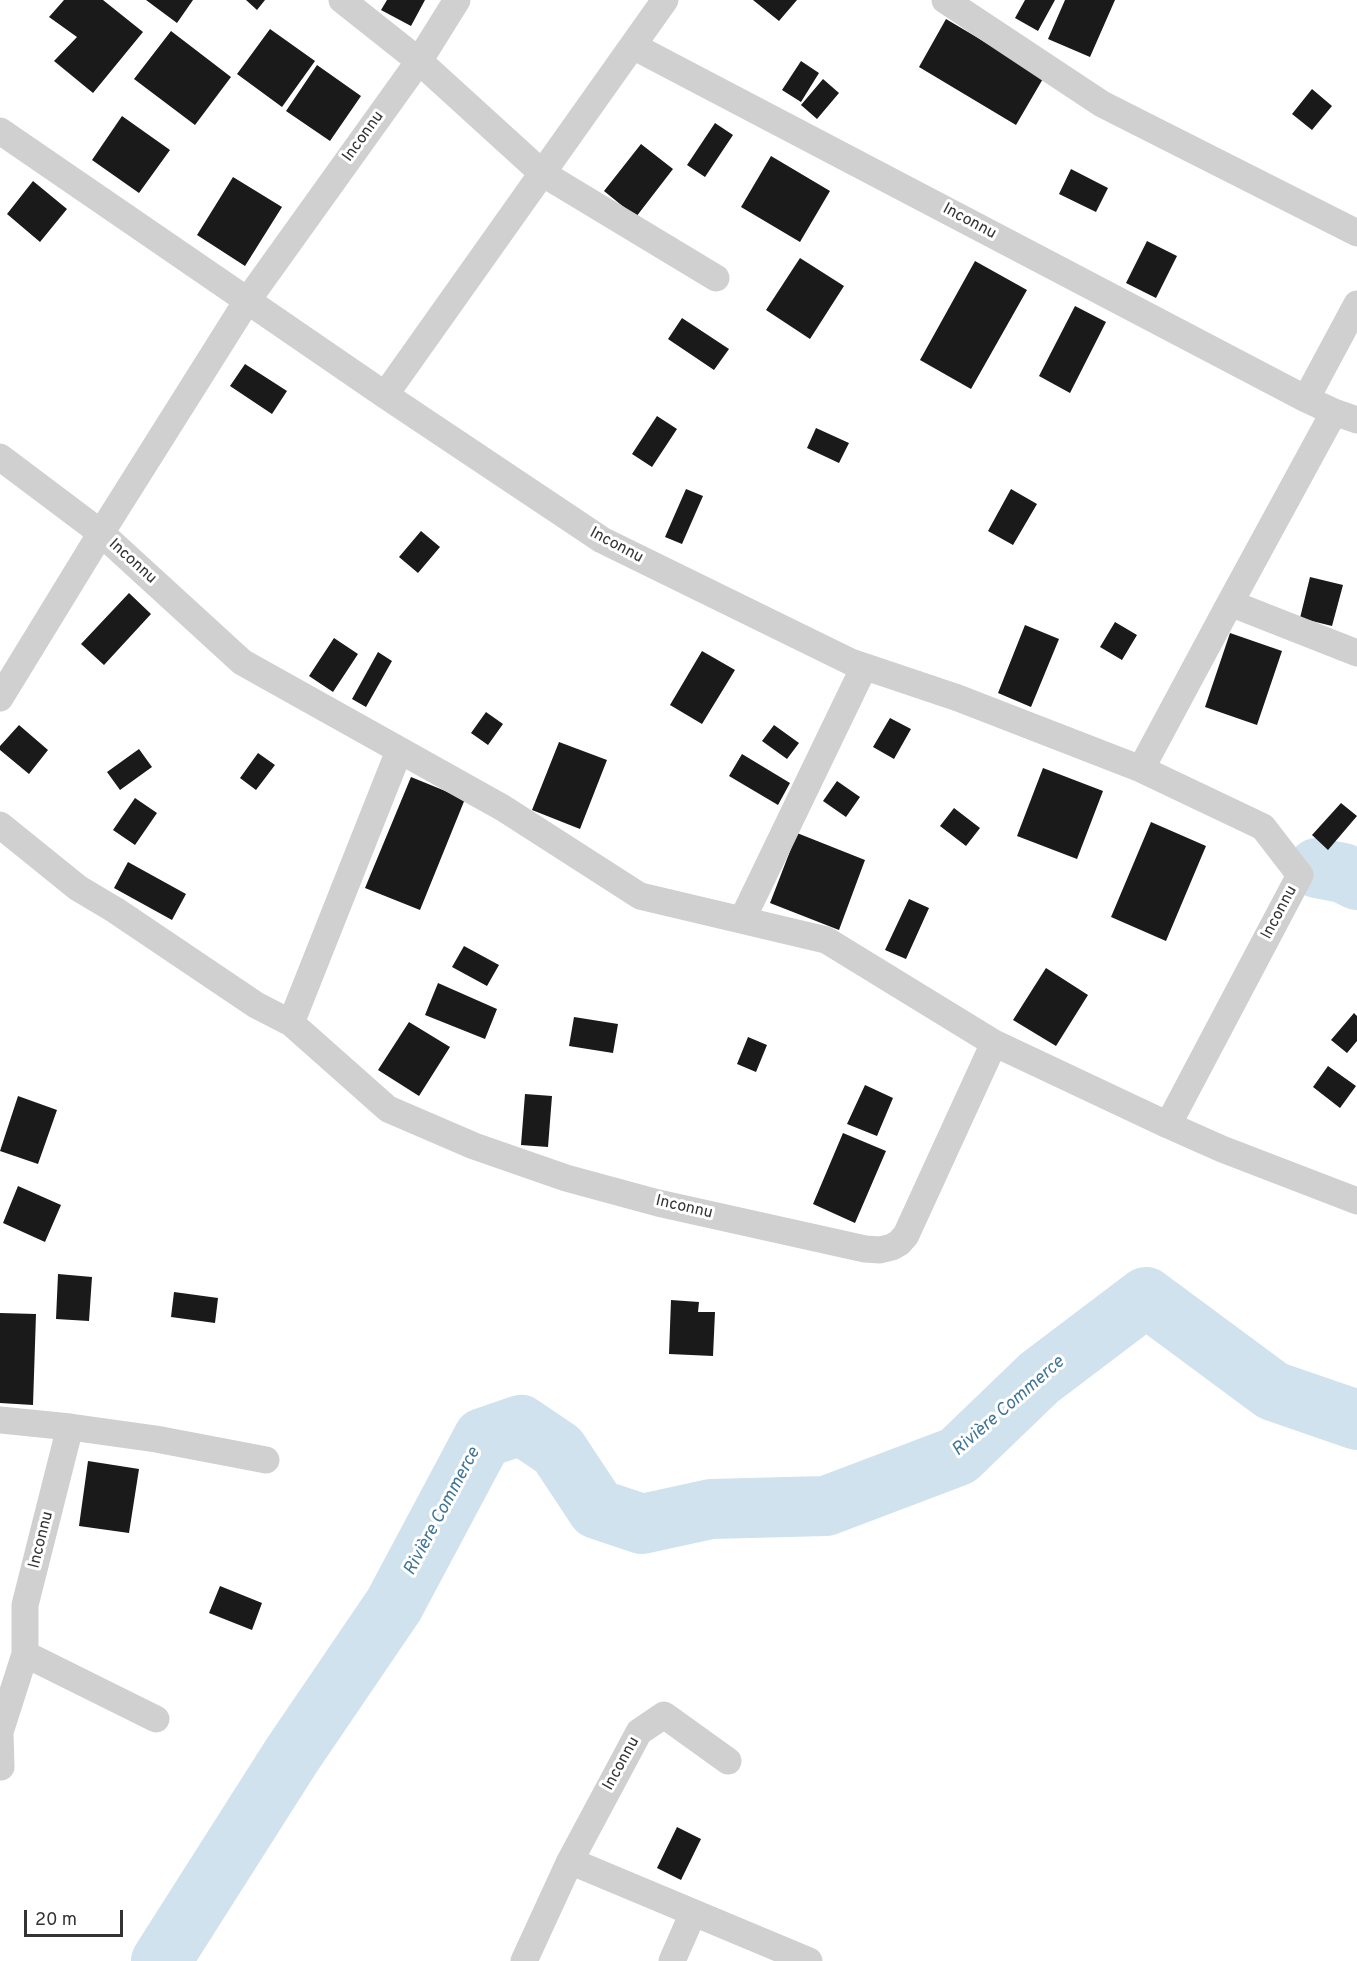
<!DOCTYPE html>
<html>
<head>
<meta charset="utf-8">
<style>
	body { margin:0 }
	#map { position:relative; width:1357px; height:1961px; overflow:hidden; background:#fff; font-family:Overpass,sans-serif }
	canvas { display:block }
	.scale { position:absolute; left:24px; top:1910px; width:99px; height:27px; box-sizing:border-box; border:3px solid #333; border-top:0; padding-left:8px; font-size:18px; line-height:21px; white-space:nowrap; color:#333; -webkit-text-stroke:4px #fff; paint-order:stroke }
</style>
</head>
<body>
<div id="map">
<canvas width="1357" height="1961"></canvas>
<div class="scale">20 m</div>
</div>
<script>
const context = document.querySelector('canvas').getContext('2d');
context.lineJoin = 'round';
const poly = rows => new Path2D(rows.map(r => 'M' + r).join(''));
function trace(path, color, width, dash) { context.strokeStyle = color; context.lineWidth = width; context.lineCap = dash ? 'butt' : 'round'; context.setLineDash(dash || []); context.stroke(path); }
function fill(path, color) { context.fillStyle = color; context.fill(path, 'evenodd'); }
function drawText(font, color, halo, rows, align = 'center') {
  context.font = font + ' Overpass,sans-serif'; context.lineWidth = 6; context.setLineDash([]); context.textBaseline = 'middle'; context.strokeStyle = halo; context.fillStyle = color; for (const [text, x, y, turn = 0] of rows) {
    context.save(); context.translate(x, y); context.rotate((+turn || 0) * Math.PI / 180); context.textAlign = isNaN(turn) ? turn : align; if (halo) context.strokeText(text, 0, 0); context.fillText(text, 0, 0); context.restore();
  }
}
trace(poly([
	[1317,868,1343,873,1357,880],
	[161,1961,292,1755,394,1605,483,1438,521,1425,558,1450,597,1509,642,1524,711,1509,826,1506,958,1456,1039,1378,1146,1297,1273,1391,1357,1420]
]), '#cfe2ee', 60);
fill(poly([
	[64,0,103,0,143,32,93,93,54,61,77,37,49,17],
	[146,0,193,0,177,23],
	[246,0,265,0,257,10],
	[387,0,425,0,411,26,381,10],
	[753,0,797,0,779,21],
	[1025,0,1055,0,1038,31,1015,18],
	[1065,0,1115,0,1090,57,1048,39],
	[946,19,1044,77,1016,125,919,67],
	[270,29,315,61,282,107,237,74],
	[171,31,231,77,195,125,134,79],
	[801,61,819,73,801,102,782,90],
	[317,65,361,96,330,141,286,111],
	[823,79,839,93,817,119,801,105],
	[1312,89,1332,106,1312,130,1292,114],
	[122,116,170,150,139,193,92,160],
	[715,123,733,135,705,177,687,165],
	[641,144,673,169,636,217,604,191],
	[771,156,830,191,800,242,741,207],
	[1071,169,1108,188,1096,212,1059,194],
	[233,177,282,207,245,266,197,235],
	[33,181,67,209,40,242,7,214],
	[1147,241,1177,256,1156,298,1126,283],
	[800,258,844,286,810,339,766,310],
	[975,261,1027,290,971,389,920,360],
	[1075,306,1106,322,1070,393,1039,376],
	[682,318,729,349,714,370,668,339],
	[245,364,287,391,272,414,230,386],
	[657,416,677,429,652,467,632,454],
	[816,428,849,443,839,463,807,448],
	[686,489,703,496,682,544,665,537],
	[1011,489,1037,504,1013,545,988,531],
	[421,531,440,547,418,573,399,557],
	[1310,577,1343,585,1332,626,1300,618],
	[129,593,151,614,104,665,81,644],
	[1115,622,1137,635,1122,660,1100,647],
	[1025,625,1059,639,1031,707,998,693],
	[1230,633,1282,651,1257,725,1205,707],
	[334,638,358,654,333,692,309,676],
	[702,651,735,670,702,724,670,705],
	[378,652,392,661,366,707,352,699],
	[486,712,503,724,488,745,471,733],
	[890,718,911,729,894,759,873,747],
	[19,725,48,750,29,774,0,750,0,746],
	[774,725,799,743,787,759,762,741],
	[559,742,607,760,580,829,532,810],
	[139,749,152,767,120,790,107,772],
	[258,753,275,765,256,790,240,778],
	[742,754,790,783,778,805,729,776],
	[1043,768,1103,791,1077,859,1017,836],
	[411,777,465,799,420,910,365,888],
	[837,781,860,797,846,817,823,801],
	[135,798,157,813,135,845,113,830],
	[1341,803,1357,816,1328,850,1312,835],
	[954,808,980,828,966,846,940,826],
	[1151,822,1206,846,1166,941,1111,917],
	[797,833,865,860,839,930,770,903],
	[128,862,186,894,172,920,114,888],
	[909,899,929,908,906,959,885,950],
	[464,946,499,965,487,986,452,967],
	[1046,968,1088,995,1056,1046,1013,1020],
	[438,983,497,1009,485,1039,425,1015],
	[1354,1013,1357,1016,1357,1041,1347,1053,1331,1040],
	[574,1017,618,1024,613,1053,569,1046],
	[409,1022,450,1047,419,1096,378,1070],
	[748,1037,767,1045,756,1072,737,1064],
	[1328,1066,1356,1086,1340,1108,1313,1087],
	[865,1085,893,1098,877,1136,847,1124],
	[525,1094,552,1096,548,1147,521,1145],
	[18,1096,57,1110,38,1164,0,1151],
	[843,1133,886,1151,855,1223,813,1204],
	[18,1186,61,1205,45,1242,3,1223],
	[58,1274,92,1277,89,1321,56,1319],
	[174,1292,218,1298,215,1323,171,1317],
	[671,1300,699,1302,698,1312,715,1312,713,1356,669,1354],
	[0,1313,36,1314,33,1405,0,1403],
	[88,1461,139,1469,129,1533,79,1526],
	[220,1586,262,1603,252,1630,209,1613],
	[677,1827,701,1839,681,1880,657,1868]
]), '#1a1a1a');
trace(poly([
	[342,0,419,61,542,173,716,278],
	[945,0,1102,104,1357,233],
	[633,46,1306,399,1334,412,1357,420],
	[0,131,385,395,602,540,851,662,958,698,1141,769,1263,827,1300,875,1168,1125],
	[385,395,665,0],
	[1306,399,1357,304],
	[0,457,101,533,242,662,503,808,640,896,826,940,994,1043,1168,1125,1222,1149,1357,1201],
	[1230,603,1334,412],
	[0,698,101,533,247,301,419,61,457,0],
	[1141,769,1230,603,1357,653],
	[0,825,78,888,115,910,256,1005,291,1023,388,1109,474,1146,566,1178,658,1203,865,1249,880,1250,892,1247,899,1243,906,1235,994,1043],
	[742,920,864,667],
	[291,1023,399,751],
	[0,1420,70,1427,156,1439,266,1460],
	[25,1654,156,1719],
	[1,1767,0,1732,25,1654,25,1605,70,1427],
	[570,1861,809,1961],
	[524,1961,570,1861,639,1732,664,1715,728,1761],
	[672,1961,693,1913]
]), '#d0d0d0', 27);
drawText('16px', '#333', '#fff', [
	["Inconnu",364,137,-54],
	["Inconnu",969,222,28],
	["Inconnu",616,546,28],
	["Inconnu",132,562,42],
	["Inconnu",1280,913,-62],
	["Inconnu",684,1208,13],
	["Inconnu",42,1540,-76],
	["Inconnu",622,1764,-61]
]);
drawText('italic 18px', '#3f7597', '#fff', [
	["Rivière Commerce",1009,1407,-41],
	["Rivière Commerce",443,1512,-62]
]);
</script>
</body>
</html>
